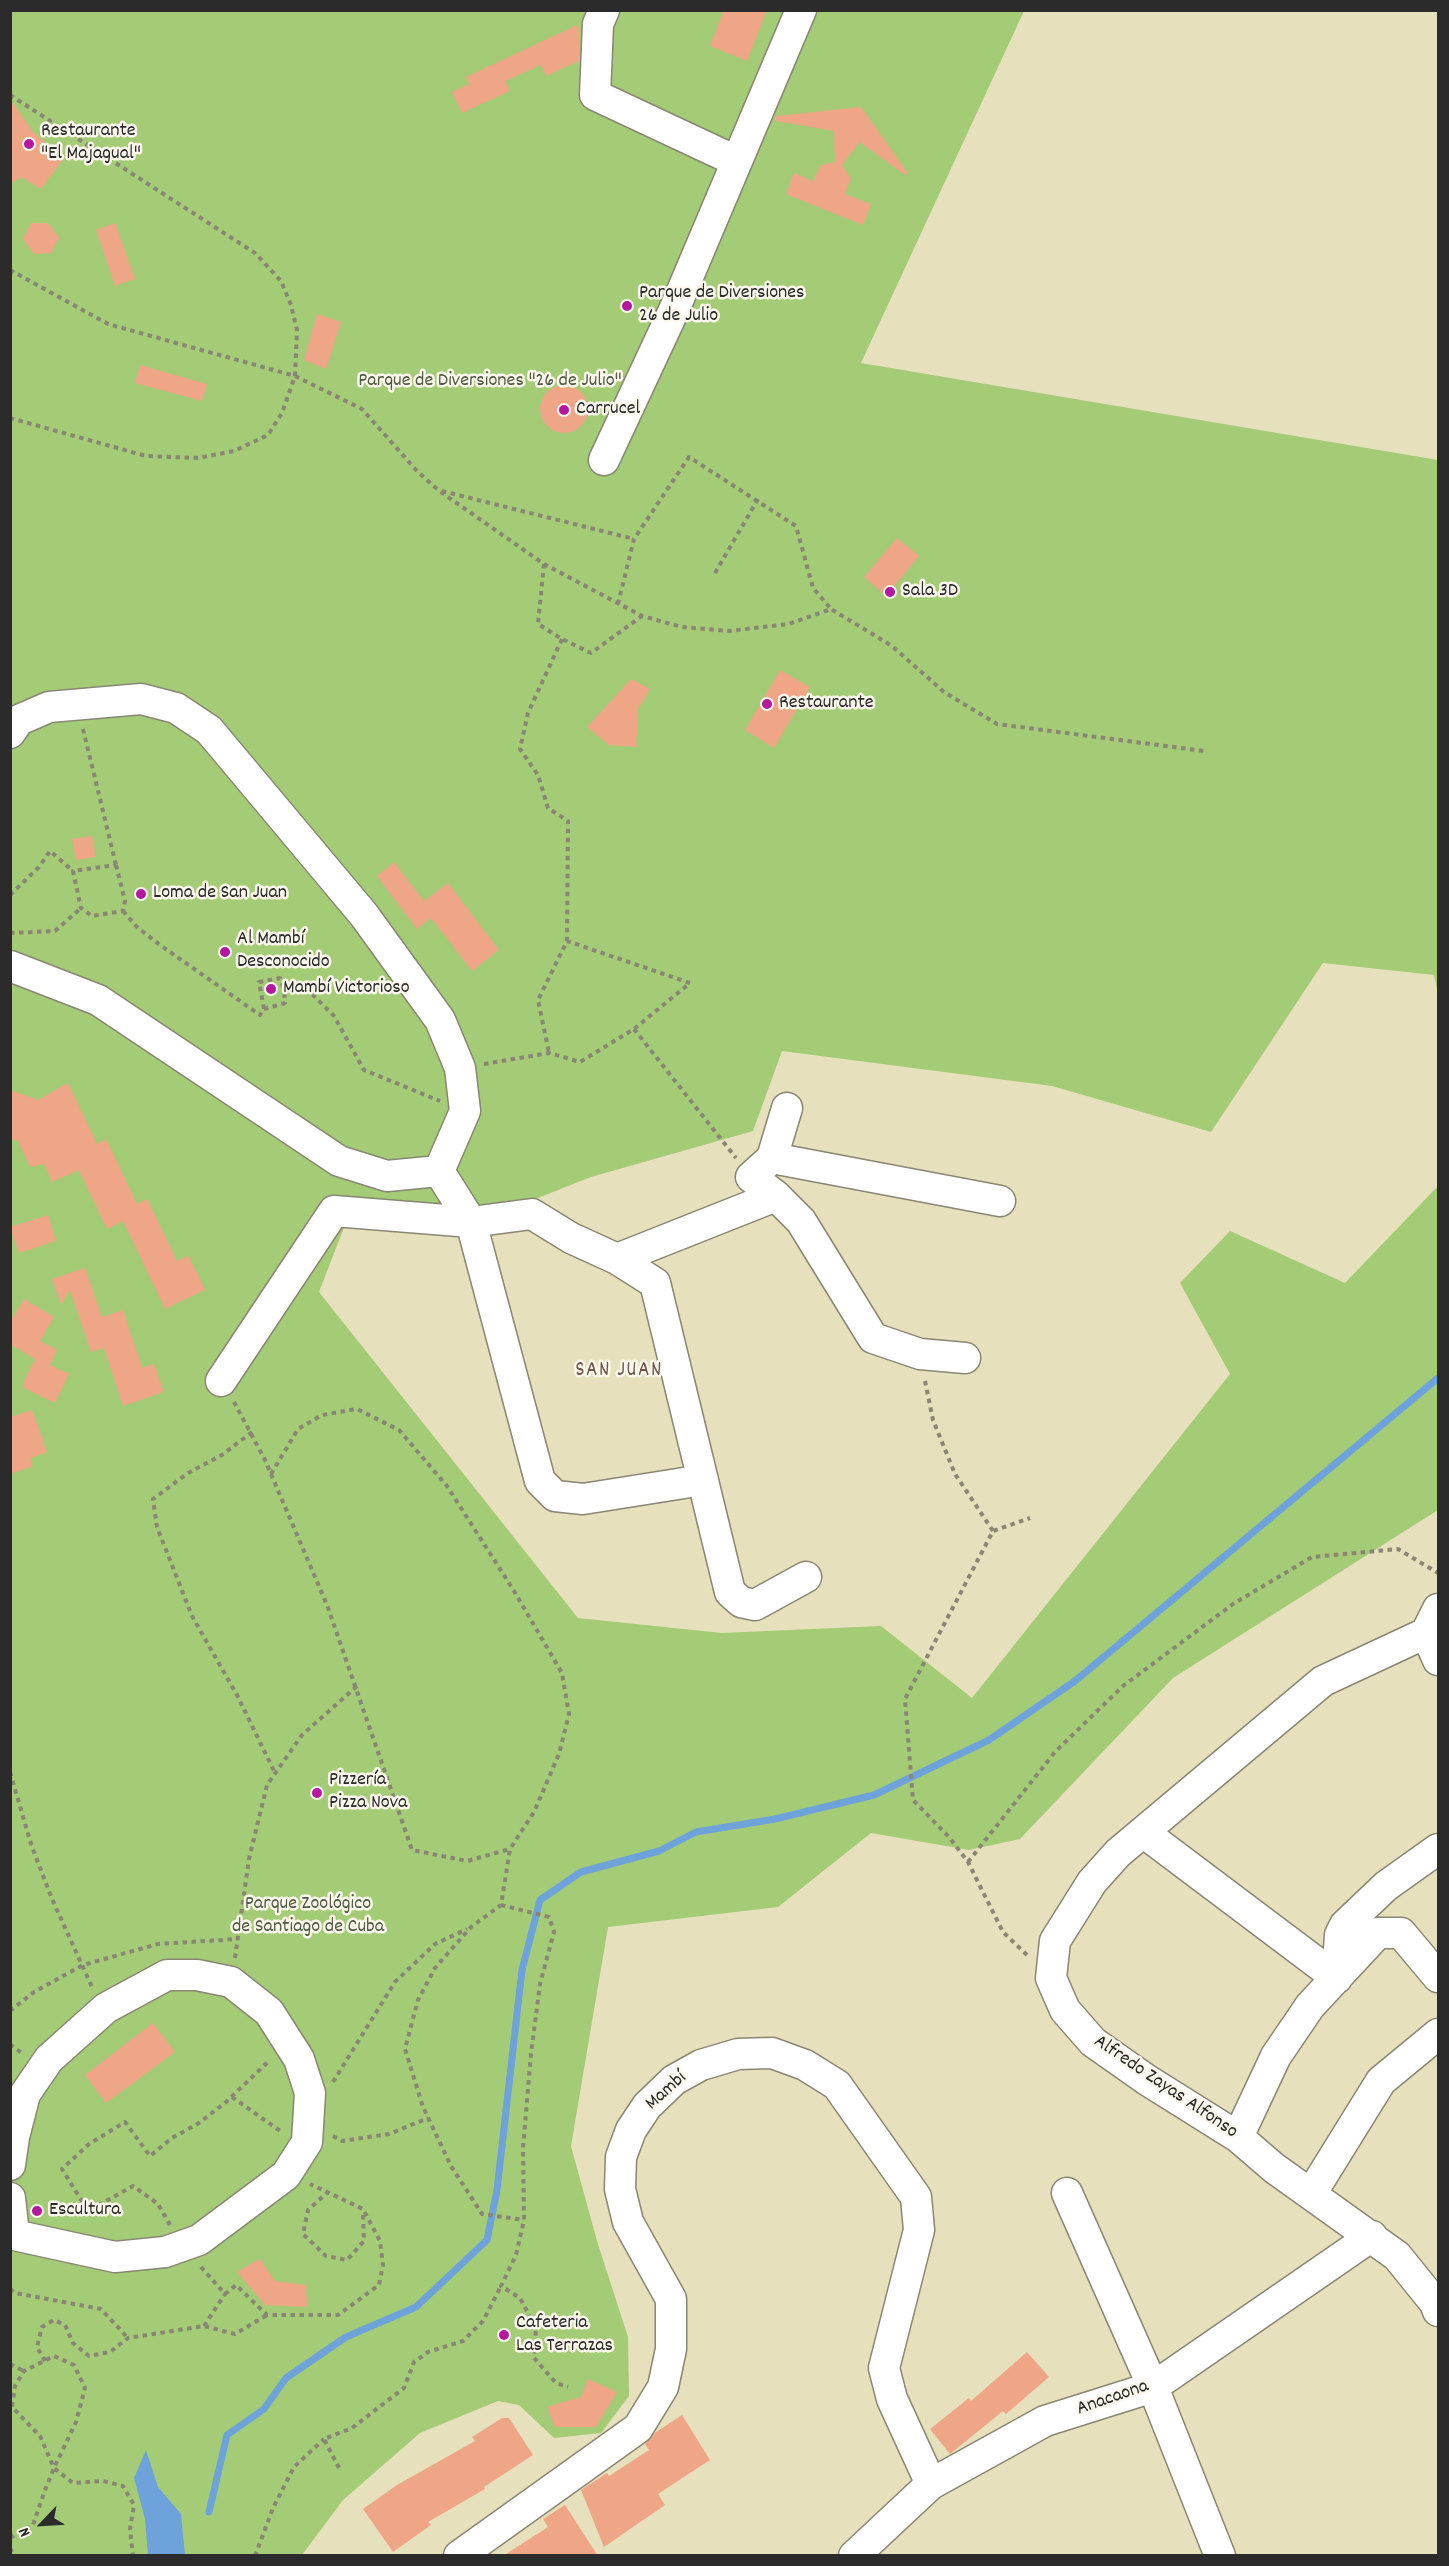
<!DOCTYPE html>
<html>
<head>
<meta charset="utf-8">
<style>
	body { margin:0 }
	#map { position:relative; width:1449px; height:2566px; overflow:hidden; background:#e7e0bc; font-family:Dekko,sans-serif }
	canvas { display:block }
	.frame { position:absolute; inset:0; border:12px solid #2b2b2b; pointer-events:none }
	.north { position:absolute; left:12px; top:2494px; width:60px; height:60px; -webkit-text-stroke:4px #fbf7ec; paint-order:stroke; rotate:245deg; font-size:16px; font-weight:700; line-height:24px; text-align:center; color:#2b2b2b }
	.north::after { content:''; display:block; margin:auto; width:21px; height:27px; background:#2b2b2b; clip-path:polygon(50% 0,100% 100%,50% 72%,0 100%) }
</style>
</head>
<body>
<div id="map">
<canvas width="1449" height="2566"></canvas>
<div class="frame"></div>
<div class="north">N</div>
</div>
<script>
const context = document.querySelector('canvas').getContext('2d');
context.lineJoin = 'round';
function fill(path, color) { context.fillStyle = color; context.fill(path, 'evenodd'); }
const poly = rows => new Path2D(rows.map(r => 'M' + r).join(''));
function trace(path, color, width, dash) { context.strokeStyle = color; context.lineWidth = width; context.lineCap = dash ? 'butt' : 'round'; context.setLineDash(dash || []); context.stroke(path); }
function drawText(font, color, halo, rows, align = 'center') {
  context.font = font + ' Dekko,sans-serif'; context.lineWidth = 5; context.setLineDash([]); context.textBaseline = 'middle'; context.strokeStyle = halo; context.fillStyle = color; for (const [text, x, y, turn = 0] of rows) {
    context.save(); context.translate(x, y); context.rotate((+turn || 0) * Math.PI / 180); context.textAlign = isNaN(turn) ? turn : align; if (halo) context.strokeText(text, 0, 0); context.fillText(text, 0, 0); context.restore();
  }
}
fill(poly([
	[11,11,1024,11,861,363,1438,460,1438,994,1434,975,1323,963,1211,1132,1052,1086,782,1051,753,1131,591,1177,482,1220,345,1225,319,1292,578,1618,722,1633,881,1626,972,1698,1230,1374,1180,1283,1230,1231,1345,1283,1438,1186,1438,1510,1173,1678,1020,1839,969,1850,871,1833,778,1907,608,1927,571,2146,597,2241,628,2337,629,2396,601,2433,554,2438,519,2405,498,2401,420,2433,343,2500,302,2555,11,2556]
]), '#a4cb76');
fill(poly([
	[146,2450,158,2487,181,2514,185,2555,148,2555,145,2519,134,2478]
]), '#6ea2db');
trace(poly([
	[209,2512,227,2435,264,2409,286,2378,346,2337,416,2307,487,2240,497,2190,522,1970,540,1900,581,1872,659,1851,696,1832,775,1819,874,1795,989,1740,1075,1681,1438,1378]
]), '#6ea2db', 7);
fill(poly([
	[724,10,767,10,747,61,710,46],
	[577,25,580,32,579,61,546,76,541,65,505,81,510,91,462,113,452,92,469,84,466,77],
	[10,98,32,131,64,158,41,189,21,177,10,184],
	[861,107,908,173,905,175,860,142,842,165,851,179,845,194,871,204,863,225,786,194,794,173,813,181,821,165,835,162,834,131,776,121,776,116],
	[31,223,48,223,59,238,51,253,34,254,23,239],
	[115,223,135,279,115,286,96,230],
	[317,314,341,322,326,369,304,360],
	[140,365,207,384,202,401,135,383],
	'540 409a24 24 0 1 1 48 0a24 24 0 1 1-48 0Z',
	[897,538,919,556,886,596,864,577],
	[780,670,810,687,774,748,745,730],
	[631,679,650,689,638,709,636,747,609,745,587,727],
	[92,836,96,857,76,860,72,839],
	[394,862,424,901,448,883,499,950,472,971,431,918,417,929,377,876],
	[68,1083,97,1144,106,1139,137,1204,147,1199,177,1261,189,1256,205,1290,165,1309,123,1221,107,1229,79,1170,52,1182,44,1164,30,1167,18,1141,10,1139,10,1090,38,1100],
	[48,1215,56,1241,19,1253,10,1227],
	[85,1268,102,1317,123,1310,142,1368,154,1364,164,1392,123,1406,104,1348,91,1352,70,1290,61,1305,52,1279],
	[24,1299,54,1317,40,1341,57,1350,50,1365,69,1374,55,1403,24,1388,24,1381,35,1359,10,1344,10,1322],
	[32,1410,47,1452,31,1458,31,1467,10,1474,10,1417],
	[153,2023,175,2052,106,2103,85,2075],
	[260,2259,275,2281,306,2285,307,2307,265,2305,237,2272],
	[1027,2352,1049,2377,1006,2414,1003,2411,950,2454,930,2429,969,2398,971,2401],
	[588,2379,617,2392,596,2427,555,2427,547,2407,581,2397],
	[682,2415,710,2460,658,2494,665,2505,604,2547,581,2490,607,2473,609,2476,649,2450,645,2444,656,2432],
	[502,2418,509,2418,533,2455,484,2487,485,2489,428,2522,431,2525,393,2552,363,2509,397,2485,475,2441,472,2437],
	[565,2505,598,2556,503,2556,548,2527,543,2519]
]), '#efa687');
const minor = poly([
	[604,10,598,24,595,95,736,161],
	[604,460,674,310,801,10],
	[10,733,19,720,49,707,141,699,176,708,209,730,364,915,440,1020,460,1068,465,1111,439,1171],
	[10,966,98,1000,339,1161,387,1176,439,1171],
	[772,1158,787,1108],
	[439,1171,471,1222,540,1481,555,1496,583,1499,703,1480],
	[617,1259,776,1196],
	[965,1358,920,1354,873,1338,801,1221,776,1196,751,1177,772,1158,1000,1201],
	[221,1381,334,1211,471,1222,532,1214,571,1238,617,1259,655,1283,730,1592,741,1602,755,1605,806,1577],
	[1438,1609,1426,1633,1323,1681,1118,1853,1092,1882,1055,1941,1051,1978,1065,2010,1093,2042,1147,2080,1238,2137,1274,2168,1397,2256,1435,2303,1438,2311],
	[1426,1633,1438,1660],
	[1143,1832,1337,1978],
	[1337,1978,1340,1935,1345,1925,1386,1886,1438,1849],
	[1238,2137,1276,2056,1310,2006,1378,1933,1401,1933,1438,1977],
	[10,2165,14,2137,25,2094,49,2059,106,2008,167,1975,197,1975,231,1982,269,2012,299,2059,310,2093,307,2142,286,2175,199,2240,165,2252,115,2257,14,2235,10,2198],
	[1067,2193,1153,2387,1220,2556],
	[1311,2194,1381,2081,1438,2034],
	[459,2556,638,2428,663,2387,671,2349,671,2299,628,2222,620,2189,621,2157,631,2130,647,2106,674,2080,701,2065,738,2054,772,2053,805,2065,837,2085,916,2197,919,2230,884,2368,892,2399,931,2484],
	[854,2556,931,2484,1045,2421,1153,2387,1372,2236]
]);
trace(minor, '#898674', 33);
trace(poly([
	[10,95,255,253,281,281,291,305,297,330,295,376,282,413,268,435,234,451,198,458,146,456,10,418],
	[10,270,108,324,295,376,362,409,417,471,438,490,544,564,642,616,682,627,729,631,789,624,831,609,892,646,944,692,997,724,1204,751],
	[442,491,634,539],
	[544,564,538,624,562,639,591,653,642,616],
	[715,573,758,499],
	[618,604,634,539,689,457,796,526,813,588,831,609],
	[562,639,528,713,520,749,538,775,548,808,568,821,567,941],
	[83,729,116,865],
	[116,865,125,901,123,911,92,916,81,908,73,871,116,865],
	[10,895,39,867,50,851,73,871],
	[123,911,137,927,160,945,260,1015,264,1009,259,982,280,978,284,989,303,989,313,995,334,1016,364,1070,440,1101],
	[10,933,55,931,81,908],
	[264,1009,285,1003,284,989],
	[634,1029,736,1158],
	[484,1064,549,1053,580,1062,634,1029,690,983,567,941,538,1000,549,1053],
	[925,1381,933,1420,955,1474,993,1531],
	[234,1402,265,1460,327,1605,412,1850,467,1861,510,1849],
	[252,1432,222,1455,188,1473,153,1499,157,1527,192,1616,238,1697,275,1773],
	[271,1474,298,1429,322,1415,357,1409,399,1430,447,1486,514,1591,562,1673,569,1714,559,1754,534,1812,510,1849,501,1905,471,1927,435,1968,418,2000,405,2049,423,2107,451,2166,482,2214,524,2220],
	[10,1772,31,1844,52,1899,92,1987],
	[968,1862,1055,1752,1123,1686,1233,1604,1312,1557,1398,1549,1438,1573],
	[501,1905,549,1917,554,1932,540,1984,531,2054,523,2148,524,2220,516,2255,501,2286,520,2298,536,2328,534,2358,556,2383,568,2387],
	[1027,1955,1003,1932,968,1862,949,1837,913,1800,905,1699,993,1531,1030,1518],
	[235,1958,249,1859,267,1785,302,1735,357,1686],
	[10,2011,34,1992,83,1965,158,1944,237,1939],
	[10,2044,23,2054],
	[333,2082,395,1982,435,1944,467,1929],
	[232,2097,283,2133],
	[333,2136,342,2141,389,2134,428,2118],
	[329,2191,308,2210,303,2234,326,2256,347,2260,364,2241,363,2212],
	[170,2225,158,2204,133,2186,88,2211,62,2169,89,2144,125,2122,150,2156,172,2138,199,2123,226,2102,270,2060],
	[201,2267,225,2294,236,2285,267,2315,338,2315,379,2285,383,2265,380,2241,363,2209,310,2184],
	[10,2289,15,2293,101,2309,128,2338],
	[204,2326,225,2294],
	[45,2361,37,2347,42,2327,54,2320,65,2325,73,2343,89,2356,110,2352,128,2338,204,2326,235,2334,267,2315],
	[10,2364,24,2371],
	[339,2468,324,2439,352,2428,404,2388,414,2362,428,2352,463,2341,483,2321,501,2286],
	[10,2538,33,2525,45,2490,54,2468,76,2422,85,2388,74,2365,54,2356,24,2371,15,2386,12,2407,40,2436,54,2468,73,2483,103,2481,123,2486,134,2505,130,2529,133,2556],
	[10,2548,14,2556],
	[255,2556,273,2508,294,2467,324,2439]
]), '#898674', 4, [4.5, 4.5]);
trace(minor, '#fff', 30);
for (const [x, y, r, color] of [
	[29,144,6,"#b5179e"],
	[627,306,6,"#b5179e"],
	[564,410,6,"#b5179e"],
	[890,592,6,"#b5179e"],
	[767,704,6,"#b5179e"],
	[141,894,6,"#b5179e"],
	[225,952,6,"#b5179e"],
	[271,989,6,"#b5179e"],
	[317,1793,6,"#b5179e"],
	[37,2211,6,"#b5179e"],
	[504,2335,6,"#b5179e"]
]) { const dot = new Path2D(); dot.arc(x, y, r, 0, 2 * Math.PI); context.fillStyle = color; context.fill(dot); trace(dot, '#fbf7ec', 2); }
drawText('20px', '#2b2b2b', '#fbf7ec', [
	["Restaurante",41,132],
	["\"El Majagual\"",41,155],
	["Parque de Diversiones",639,294],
	["26 de Julio",639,317],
	["Carrucel",576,410],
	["Sala 3D",902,592],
	["Restaurante",779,704],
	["Loma de San Juan",153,894],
	["Al Mambí",237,940],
	["Desconocido",237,963],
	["Mambí Victorioso",283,989],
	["Pizzería",329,1781],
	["Pizza Nova",329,1804],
	["Escultura",49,2211],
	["Cafeteria",516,2324],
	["Las Terrazas",516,2347]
], 'left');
drawText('20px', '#4f5b42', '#fbf7ec', [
	["Parque de Diversiones \"26 de Julio\"",490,382],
	["Parque Zoológico",308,1905],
	["de Santiago de Cuba",308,1928]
]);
drawText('20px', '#2b2b2b', '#fbf7ec', [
	["Alfredo Zayas Alfonso",1165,2088,34],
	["Mambí",667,2092,-42],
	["Anacaona",1113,2399,-19]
]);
context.letterSpacing = '1.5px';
drawText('21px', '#70564b', '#fbf7ec', [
	["SAN JUAN",619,1372]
]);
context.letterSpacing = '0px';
</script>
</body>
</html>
